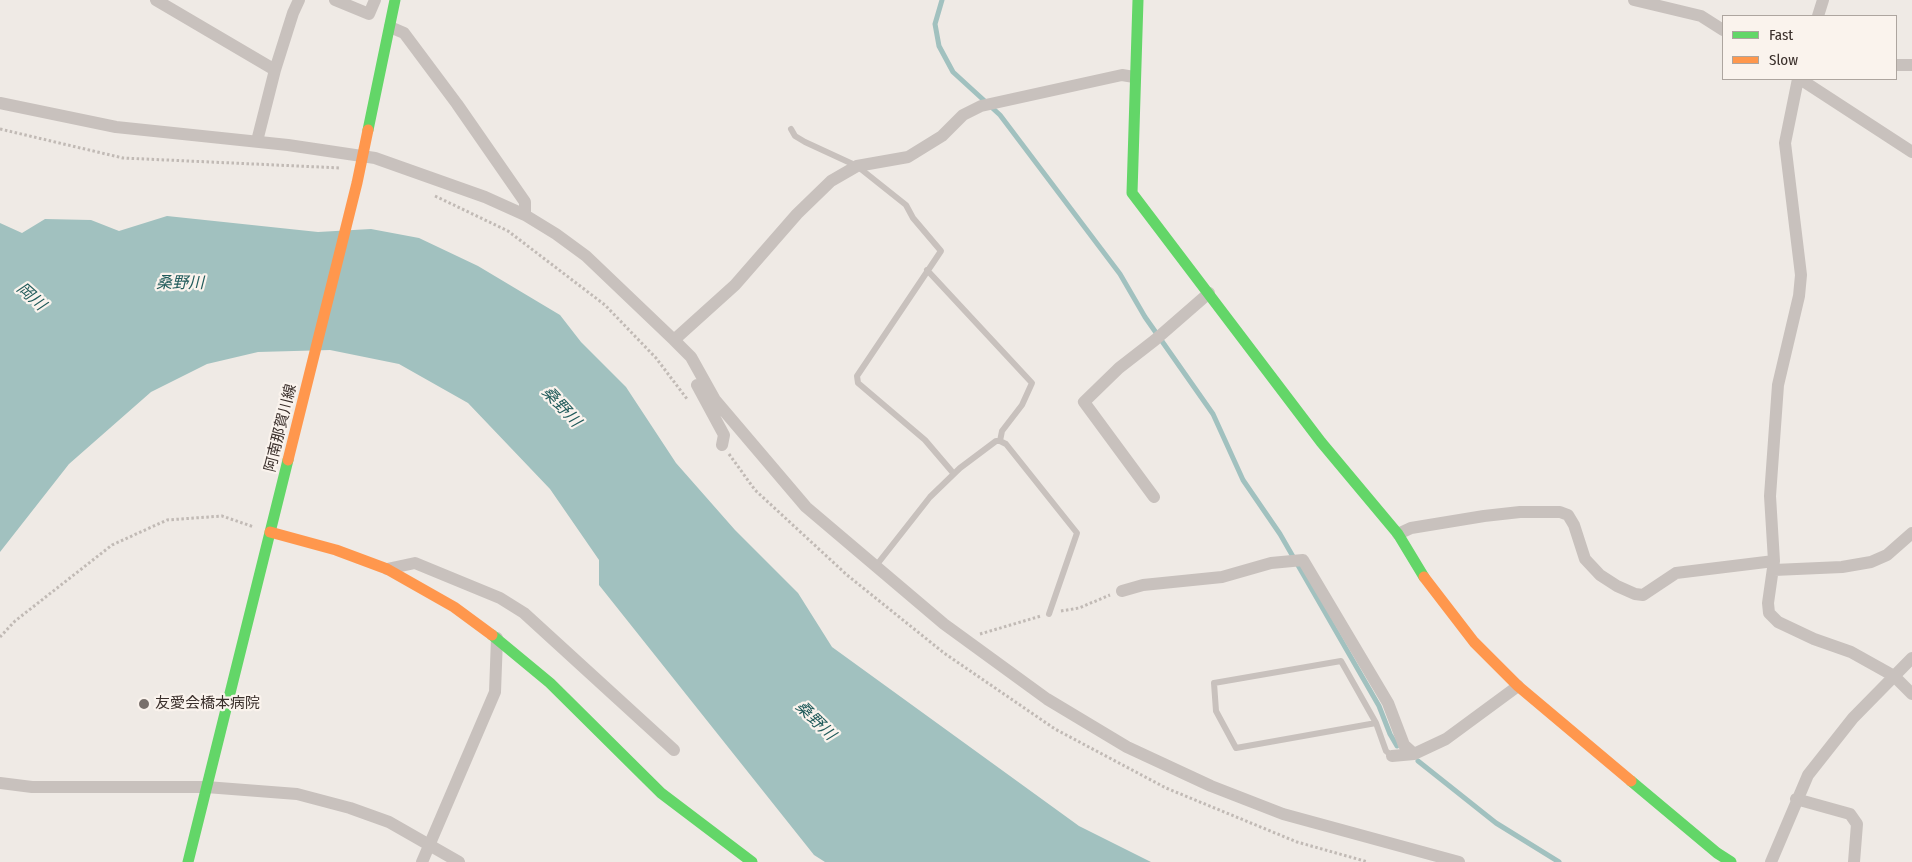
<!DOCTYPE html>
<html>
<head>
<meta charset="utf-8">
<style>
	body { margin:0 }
	#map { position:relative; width:1912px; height:862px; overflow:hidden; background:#efeae5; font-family:"Fira Sans Condensed",sans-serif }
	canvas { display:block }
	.legend { position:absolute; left:1722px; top:15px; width:175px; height:65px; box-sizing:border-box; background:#faf3ed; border:1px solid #ada59f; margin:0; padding:6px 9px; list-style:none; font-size:15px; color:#3a2f2b }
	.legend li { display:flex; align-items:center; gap:10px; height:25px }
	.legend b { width:25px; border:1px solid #ada59f }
</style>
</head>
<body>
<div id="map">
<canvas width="1912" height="862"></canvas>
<ul class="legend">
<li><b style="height:6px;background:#63d668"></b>Fast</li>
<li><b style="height:6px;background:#ff974d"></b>Slow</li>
</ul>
</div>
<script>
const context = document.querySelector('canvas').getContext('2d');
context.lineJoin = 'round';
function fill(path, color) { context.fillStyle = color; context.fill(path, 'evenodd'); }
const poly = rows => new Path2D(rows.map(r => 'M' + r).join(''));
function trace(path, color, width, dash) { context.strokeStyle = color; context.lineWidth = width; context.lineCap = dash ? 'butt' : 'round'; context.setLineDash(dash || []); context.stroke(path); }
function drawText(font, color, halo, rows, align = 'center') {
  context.font = font + ' "Fira Sans Condensed","Noto Sans JP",sans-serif'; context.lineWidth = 4.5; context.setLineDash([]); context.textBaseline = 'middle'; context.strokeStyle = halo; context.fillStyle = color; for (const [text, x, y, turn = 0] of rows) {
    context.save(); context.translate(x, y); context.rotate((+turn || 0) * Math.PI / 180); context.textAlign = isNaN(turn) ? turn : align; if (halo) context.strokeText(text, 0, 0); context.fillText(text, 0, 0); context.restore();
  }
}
fill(poly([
	[167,216,318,232,371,229,419,238,478,266,560,315,581,342,626,387,676,463,735,530,798,593,832,647,1079,826,1151,862,825,862,814,855,599,585,599,560,550,489,468,403,399,364,330,350,258,352,207,364,151,392,69,464,0,552,0,223,22,233,45,219,91,220,119,231]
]), '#a1c1bf');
trace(poly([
	[942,0,935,24,939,46,953,72,1000,115,1120,274,1145,317,1213,414,1243,480,1280,534,1379,706,1390,734,1397,746],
	[1418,761,1496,823,1559,862]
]), '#a1c1bf', 5);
trace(poly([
	[0,129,123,158,341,168],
	[435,196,508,231,605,305,656,358,687,399],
	[729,454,755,490,847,575,944,653,1055,729,1166,788,1297,842,1368,862],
	[1061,611,1079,608,1110,595],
	[980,634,1041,616],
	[0,637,15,621,112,545,167,520,222,516,254,527]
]), '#c1bab5', 3, [2.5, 2.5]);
trace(poly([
	[791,129,795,136,805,142,857,166,906,205,913,218,941,251,857,376,858,383,925,440,954,474],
	[927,270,1032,383,1022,405,1002,431,1000,441,1006,444,1077,533,1049,614],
	[875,567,930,497,960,468,996,441,1000,441],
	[1376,723,1341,661,1214,683,1216,711,1236,748,1376,723,1386,751,1392,756]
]), '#c8c1bd', 6);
trace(poly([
	[156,0,275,70],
	[335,0,369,14,375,0],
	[1634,0,1701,16,1723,30],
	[1818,16,1823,0],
	[390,27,404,33,457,104,525,202,525,215,556,234,586,256,674,340,735,285,797,214,831,181,857,166,908,157,942,136,963,115,981,106,1122,75,1134,77],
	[1896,65,1912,65],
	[1798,79,1785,143,1801,275,1799,296,1778,385,1770,496,1774,561,1768,603,1769,613,1778,622,1814,639,1851,652,1894,676,1912,694],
	[1800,79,1912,152],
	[0,103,116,127,288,145,375,158,485,197,525,215],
	[257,141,275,70,293,13,299,0],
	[674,340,691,357,715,400,806,507,944,624,1047,699,1127,747,1211,786,1283,814,1459,862],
	[697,385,724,435,722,445],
	[1154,497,1084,402,1119,368,1155,340,1209,293],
	[1398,534,1411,528,1484,516,1520,512,1560,512,1568,515,1574,525,1585,559,1600,575,1617,586,1635,594,1643,595,1676,573,1774,561],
	[387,569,415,563,500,598,524,613,674,750],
	[1774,570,1842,567,1871,562,1887,555,1912,533],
	[1122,591,1143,585,1222,577,1271,563,1303,560,1388,703,1404,745,1414,754,1446,739,1518,686],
	[1392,756,1414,754],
	[0,783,32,787,206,787,297,794,350,808,389,822,459,862],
	[1796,799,1850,814,1857,824,1854,862],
	[422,862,495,692,497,638],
	[1771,862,1808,775,1853,718,1912,658]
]), '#c8c1bd', 12);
trace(poly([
	[1138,0,1132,193,1321,442,1398,534,1424,577],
	[368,130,395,0],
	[492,635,550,683,661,793,752,862],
	[1631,781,1717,853,1731,862],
	[188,862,288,460]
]), '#63d668', 11);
trace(poly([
	[288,460,357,183,368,130],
	[270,532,336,550,387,569,454,607,492,635],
	[1424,577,1474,642,1518,686,1631,781]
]), '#ff974d', 11);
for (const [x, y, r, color] of [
	[144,704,6,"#79706c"]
]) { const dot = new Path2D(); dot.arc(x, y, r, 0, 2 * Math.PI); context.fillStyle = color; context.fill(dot); trace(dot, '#faf3ed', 2); }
drawText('15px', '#3a2f2b', '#faf3ed', [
	["阿南那賀川線",281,428,-76]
]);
drawText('15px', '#3a2f2b', '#faf3ed', [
	["友愛会橋本病院",155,704]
], 'left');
drawText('italic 16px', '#215b5b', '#faf3ed', [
	["桑野川",180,284],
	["岡川",31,297,42],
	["桑野川",561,407,47],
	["桑野川",815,721,44]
]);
</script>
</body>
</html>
